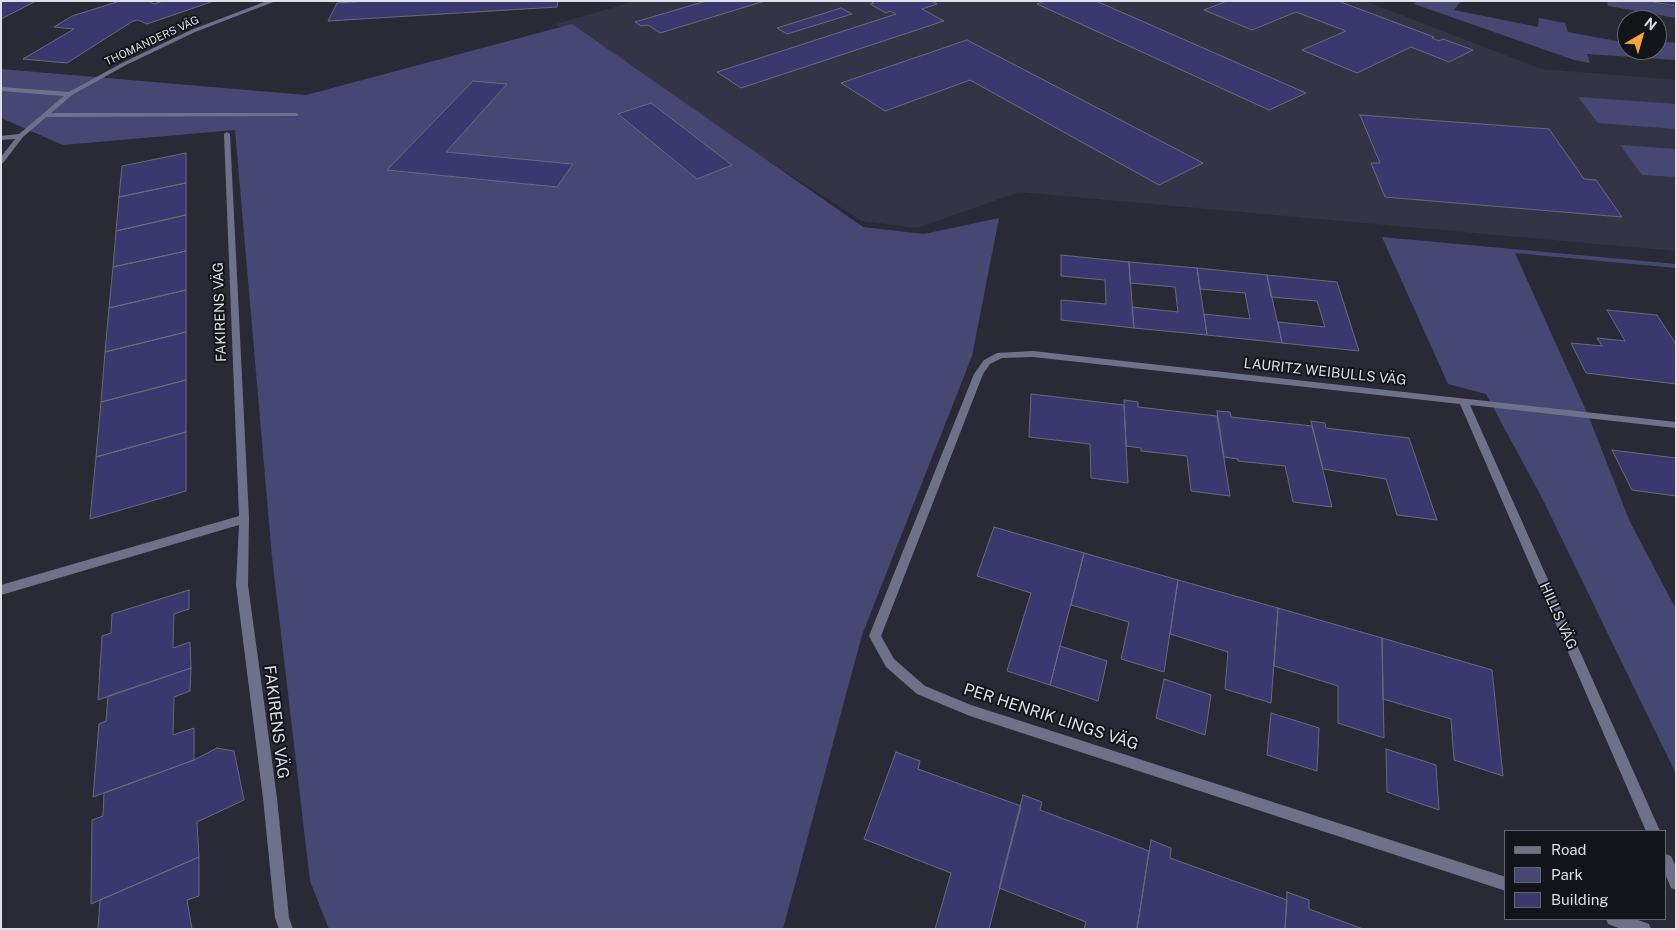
<!DOCTYPE html>
<html>
<head>
<meta charset="utf-8">
<style>
	body { margin:0 }
	#map { position:relative; width:1677px; height:930px; overflow:hidden; background:#2a2a37; font-family:"Public Sans",sans-serif }
	canvas { display:block }
	.frame { position:absolute; inset:0; border:2px solid #dfdfe8; pointer-events:none }
	.legend { position:absolute; left:1504px; top:830px; width:162px; height:90px; box-sizing:border-box; background:#131419; border:1px solid #65656c; margin:0; padding:6px 9px; list-style:none; font-size:15px; color:#dfdfe8 }
	.legend li { display:flex; align-items:center; gap:10px; height:25px }
	.legend b { width:25px; border:1px solid #65656c }
	.north { position:absolute; left:1617px; top:10px; width:50px; height:50px; box-sizing:border-box; background:#131419; border:1px solid #65656c; border-radius:50%; rotate:38deg; font-size:14px; font-weight:700; line-height:20px; text-align:center; color:#dfdfe8 }
	.north::after { content:''; display:block; margin:auto; width:18px; height:22px; background:#efa73d; clip-path:polygon(50% 0,100% 100%,50% 72%,0 100%) }
</style>
</head>
<body>
<div id="map">
<canvas width="1677" height="930"></canvas>
<div class="frame"></div>
<ul class="legend">
<li><b style="height:6px;background:#6f718b"></b>Road</li>
<li><b style="height:14px;background:#464772"></b>Park</li>
<li><b style="height:14px;background:#3a386e"></b>Building</li>
</ul>
<div class="north">N</div>
</div>
<script>
const context = document.querySelector('canvas').getContext('2d');
context.lineJoin = 'round';
function fill(path, color) { context.fillStyle = color; context.fill(path, 'evenodd'); }
const poly = rows => new Path2D(rows.map(r => 'M' + r).join(''));
function trace(path, color, width, dash) { context.strokeStyle = color; context.lineWidth = width; context.lineCap = dash ? 'butt' : 'round'; context.setLineDash(dash || []); context.stroke(path); }
function drawText(font, color, halo, rows, align = 'center') {
  context.font = font + ' "Public Sans",sans-serif'; context.lineWidth = 4; context.setLineDash([]); context.textBaseline = 'middle'; context.strokeStyle = halo; context.fillStyle = color; for (const [text, x, y, turn = 0] of rows) {
    context.save(); context.translate(x, y); context.rotate((+turn || 0) * Math.PI / 180); context.textAlign = isNaN(turn) ? turn : align; if (halo) context.strokeText(text, 0, 0); context.fillText(text, 0, 0); context.restore();
  }
}
fill(poly([
	[636,1,1365,1,1541,69,1676,80,1676,251,1019,192,917,228,862,221,556,24]
]), '#343446');
fill(poly([
	[1417,1,1460,2,1454,10,1538,27,1539,18,1565,23,1568,32,1627,43,1627,50,1657,50,1657,48,1661,48,1661,41,1676,43,1676,60,1587,54,1590,63,1574,60,1414,4],
	[1607,1,1644,1,1676,7,1676,18,1608,6],
	[572,24,863,227,924,234,999,218,972,356,862,635,783,929,329,929,310,881,272,557,235,130,63,145,1,118,1,69,306,95],
	[1578,97,1676,104,1676,129,1598,123],
	[1620,145,1676,149,1676,177,1642,175],
	[1382,237,1676,264,1676,268,1515,253,1588,415,1630,522,1676,609,1676,774,1542,498,1486,394,1448,384]
]), '#464772');
const building = poly([
	[1,1,36,1,1,19,1,1],
	[120,1,148,1,154,4,163,1,214,1,147,24,138,20,133,21,67,63,23,59,74,29,54,27,72,16,120,1],
	[369,1,558,1,557,7,328,21,337,3,369,1],
	[706,1,765,1,660,33,648,25,641,26,635,22,706,1],
	[870,1,932,1,937,4,922,9,944,21,741,88,717,72,896,14,890,11,886,13,870,4,874,3,870,1],
	[1045,1,1096,1,1306,93,1269,110,1037,4,1045,1],
	[1227,1,1338,1,1434,37,1432,38,1439,41,1443,39,1473,50,1449,62,1411,47,1357,73,1302,50,1346,31,1296,12,1252,30,1204,10,1227,1],
	[1647,1,1676,1,1676,6,1647,1],
	[841,8,852,14,787,34,777,28,841,8],
	[967,40,1203,163,1159,185,970,80,885,111,841,83,967,40],
	[473,81,507,84,446,152,573,164,557,187,387,170,473,81],
	[651,103,732,165,697,179,618,114,651,103],
	[1360,115,1549,129,1584,179,1596,180,1622,217,1385,197,1371,163,1380,163,1360,115],
	[186,153,186,183,119,197,122,166,186,153],
	[186,183,186,215,116,231,119,197,186,183],
	[186,215,186,251,113,267,116,231,186,215],
	[186,251,186,290,109,308,113,267,186,251],
	[1061,255,1129,262,1134,328,1061,320,1061,300,1106,304,1105,280,1061,276,1061,255],
	[1129,262,1197,268,1207,335,1134,328,1132,307,1178,312,1175,287,1130,283,1129,262],
	[1197,268,1267,275,1282,343,1207,335,1204,314,1250,319,1245,293,1200,289,1197,268],
	[1267,275,1337,282,1359,351,1282,343,1278,322,1325,327,1317,301,1271,297,1267,275],
	[186,290,186,332,105,352,109,308,186,290],
	[1607,310,1657,315,1676,344,1676,384,1586,373,1571,343,1602,346,1597,338,1625,341,1607,310],
	[186,332,186,380,101,402,105,352,186,332],
	[186,380,186,432,96,457,101,402,186,380],
	[1031,394,1124,405,1128,483,1091,478,1090,444,1029,437,1031,394],
	[1124,400,1138,402,1138,407,1217,416,1230,496,1191,491,1187,456,1141,451,1141,448,1126,446,1124,400],
	[1217,411,1230,412,1231,417,1312,426,1332,507,1293,502,1285,466,1238,461,1238,459,1224,457,1217,411],
	[1311,421,1325,423,1326,428,1409,438,1437,520,1397,515,1386,479,1323,469,1311,421],
	[186,432,186,491,90,519,96,457,186,432],
	[1612,450,1676,458,1676,496,1632,490,1612,450],
	[994,527,1084,553,1050,685,1007,671,1031,593,977,576,994,527],
	[1084,553,1178,580,1164,672,1121,659,1129,622,1071,605,1084,553],
	[1178,580,1278,608,1271,703,1225,689,1228,652,1170,634,1178,580],
	[189,590,189,609,174,614,173,648,190,642,191,668,98,700,102,636,111,633,112,614,189,590],
	[1278,608,1382,638,1384,738,1338,723,1338,686,1274,666,1278,608],
	[1382,638,1492,670,1503,776,1454,760,1451,719,1383,699,1382,638],
	[1060,646,1107,661,1098,701,1050,685,1060,646],
	[191,668,190,691,174,697,173,735,194,728,194,760,93,797,99,724,106,721,108,696,191,668],
	[1164,679,1211,695,1205,735,1156,718,1164,679],
	[1271,713,1319,728,1317,771,1267,755,1271,713],
	[217,748,234,751,244,800,197,822,199,857,91,904,92,820,103,816,104,793,194,760,217,748],
	[1386,749,1436,765,1439,810,1387,792,1386,749],
	[896,752,920,761,918,769,1021,806,989,929,935,929,951,873,864,839,896,752],
	[1023,795,1042,802,1040,810,1149,851,1137,929,1084,929,1086,922,999,888,1023,795],
	[1151,840,1171,848,1170,858,1287,900,1285,929,1137,929,1151,840],
	[199,857,199,896,187,900,192,929,98,929,100,900,199,857],
	[1287,892,1309,900,1309,909,1363,929,1285,929,1287,892]
]);
fill(building, '#3a386e');
trace(building, '#696a79', 1);
fill(poly([
	[296,113,298,114,298,116,45,117,42,115,45,113,296,113]
]), '#6f718b');
fill(poly([
	[267,1,276,1,195,32,126,65,72,95,23,137,3,163,1,164,1,157,15,139,1,140,1,136,19,134,64,96,1,91,1,87,69,92,122,63,191,30,267,1],
	[227,132,230,134,249,519,248,585,277,798,289,918,293,929,279,929,275,918,263,798,236,585,239,525,1,595,1,585,239,516,224,134,227,132],
	[1033,351,1676,422,1676,428,1470,405,1660,831,1646,831,1460,404,1033,357,1002,358,990,364,983,374,881,636,894,659,925,686,971,705,1506,877,1506,891,970,716,917,694,886,667,869,636,974,374,984,360,997,353,1033,351],
	[1666,854,1671,856,1676,867,1676,890,1671,888,1666,876,1666,854],
	[1606,919,1635,919,1649,924,1651,929,1621,929,1608,924,1606,919]
]), '#6f718b');
drawText('11px', '#dfdfe8', '#131419', [
	["THOMANDERS VÄG",152,41,-25]
]);
drawText('14px', '#dfdfe8', '#131419', [
	["FAKIRENS VÄG",220,312,-92],
	["LAURITZ WEIBULLS VÄG",1325,372,6],
	["HILLS VÄG",1558,616,66]
]);
drawText('16px', '#dfdfe8', '#131419', [
	["PER HENRIK LINGS VÄG",1051,717,18],
	["FAKIRENS VÄG",276,722,83]
]);
</script>
</body>
</html>
